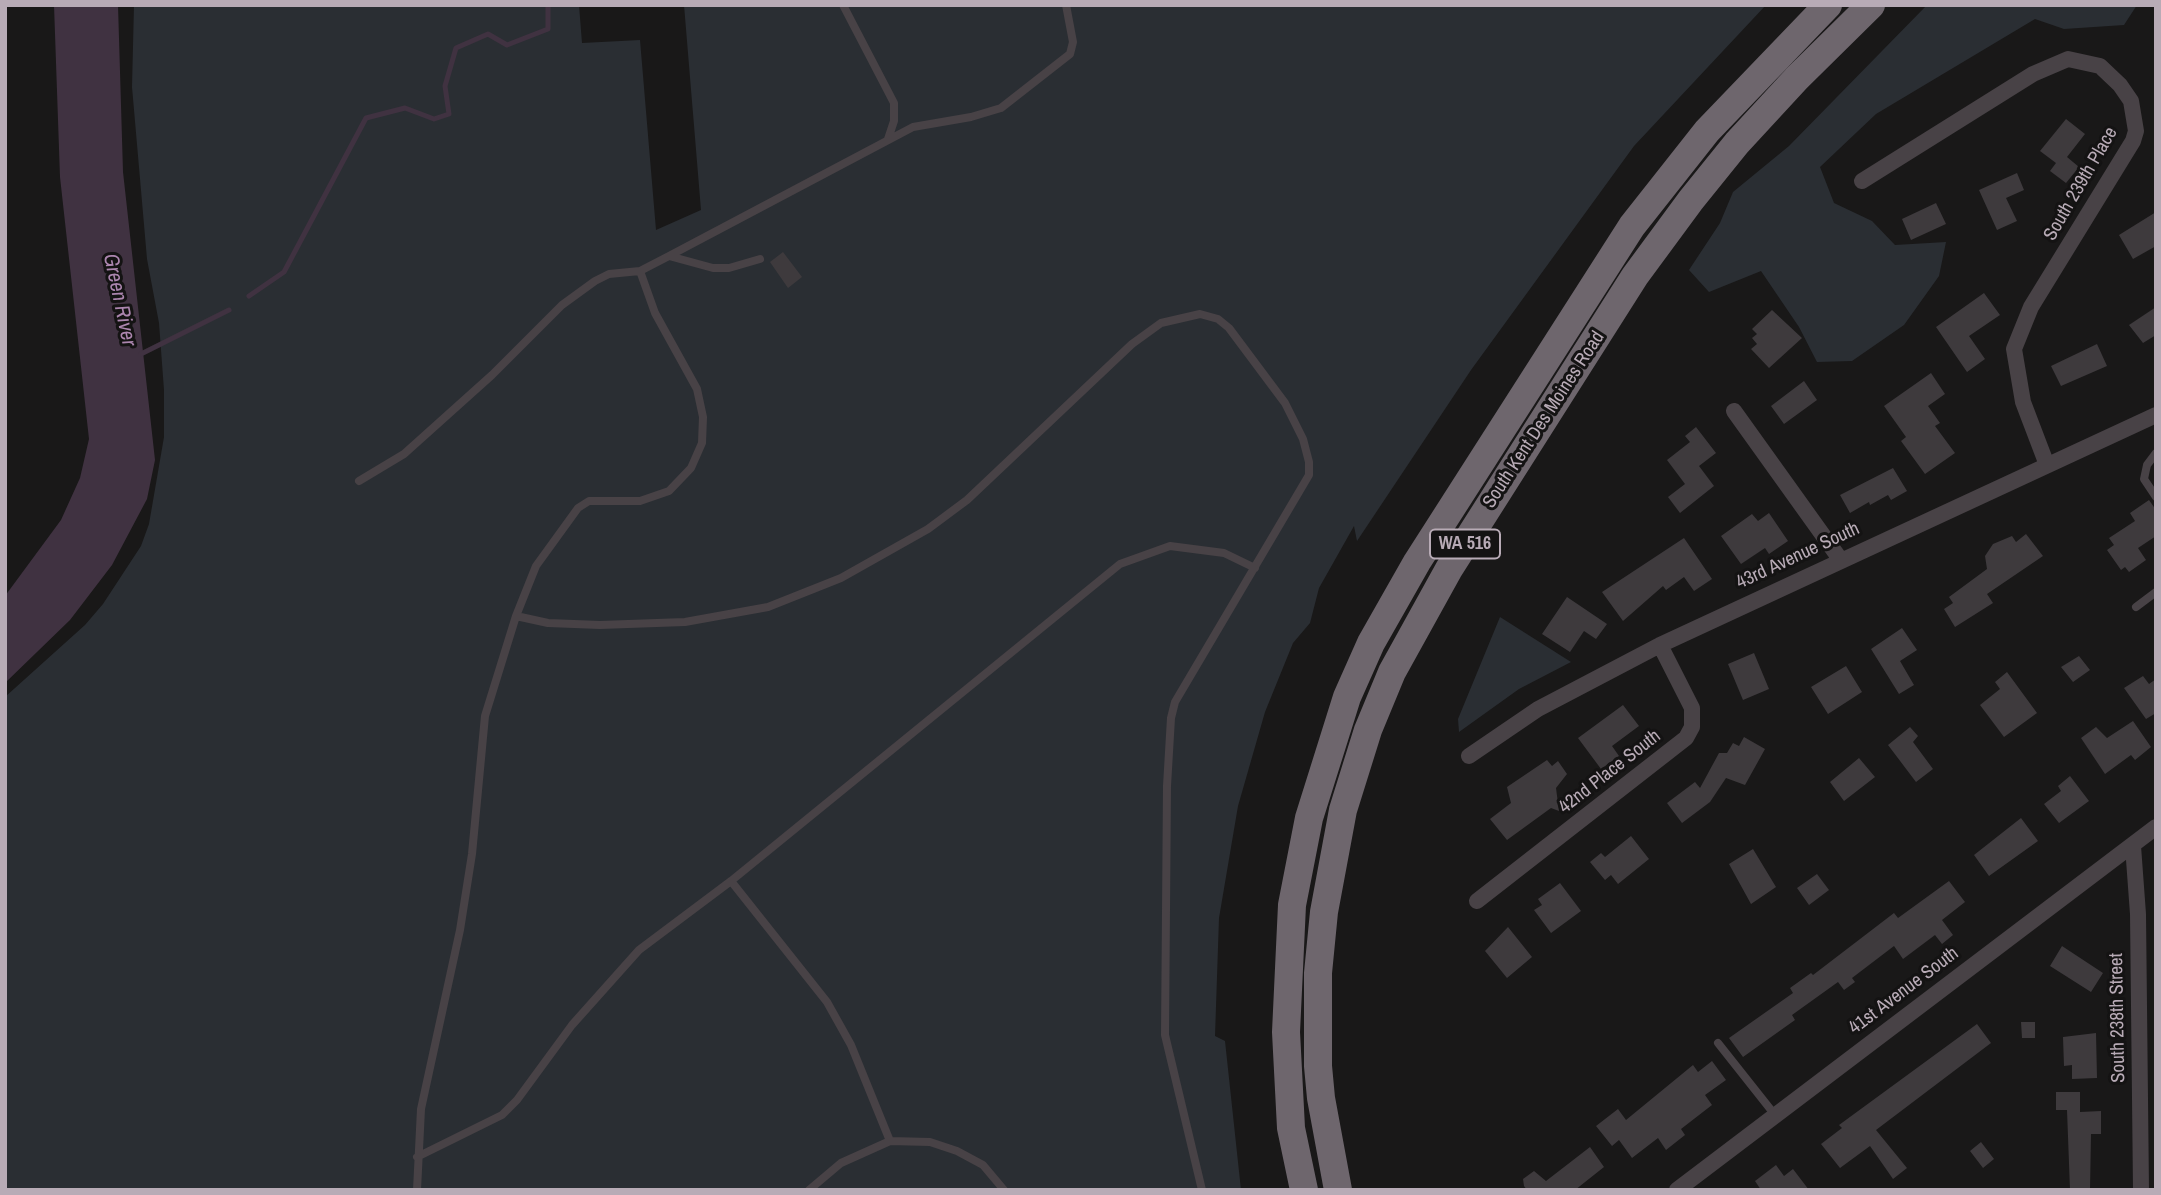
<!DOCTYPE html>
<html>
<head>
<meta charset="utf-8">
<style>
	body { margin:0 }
	#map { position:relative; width:2161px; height:1195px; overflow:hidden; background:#191818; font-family:"Archivo Narrow",sans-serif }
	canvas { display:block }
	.frame { position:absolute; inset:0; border:7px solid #b8abb6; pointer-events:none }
</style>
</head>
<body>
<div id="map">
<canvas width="2161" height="1195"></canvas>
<div class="frame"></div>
</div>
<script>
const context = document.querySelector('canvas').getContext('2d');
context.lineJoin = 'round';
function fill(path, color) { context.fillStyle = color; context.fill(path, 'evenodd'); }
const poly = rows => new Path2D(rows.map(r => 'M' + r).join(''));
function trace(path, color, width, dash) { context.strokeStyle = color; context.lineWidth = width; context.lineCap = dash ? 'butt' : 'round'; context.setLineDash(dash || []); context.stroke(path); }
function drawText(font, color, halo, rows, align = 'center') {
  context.font = font + ' "Archivo Narrow",sans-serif'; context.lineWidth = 6; context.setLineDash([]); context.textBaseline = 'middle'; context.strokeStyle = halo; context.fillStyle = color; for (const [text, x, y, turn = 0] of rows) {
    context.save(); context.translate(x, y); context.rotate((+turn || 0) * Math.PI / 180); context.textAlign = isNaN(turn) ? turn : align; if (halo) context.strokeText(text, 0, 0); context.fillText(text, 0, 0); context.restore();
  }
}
fill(poly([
	[134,5,579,5,582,43,640,40,656,230,701,210,684,5,1766,5,1634,146,1471,370,1357,541,1354,526,1319,588,1310,623,1293,643,1265,712,1238,806,1219,918,1215,1036,1225,1041,1241,1190,5,1190,5,697,85,625,103,604,141,546,149,524,164,437,164,390,159,323,147,259,132,87],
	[1927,5,2137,5,2124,25,2064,29,2035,19,1876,114,1820,167,1834,203,1872,221,1895,245,1946,242,1939,276,1904,325,1852,361,1817,362,1799,327,1761,271,1709,292,1689,270,1720,223,1733,192,1789,146],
	[1500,617,1571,662,1519,689,1459,732,1458,719]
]), '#2a2e33');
fill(poly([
	[54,5,118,5,123,172,155,460,147,499,112,565,70,620,5,683,5,596,61,520,80,478,89,439,60,177]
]), '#403241');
trace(poly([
	[249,296,284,272,366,118,405,108,434,119,449,114,445,86,456,48,488,34,507,45,548,29,548,5],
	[141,354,229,310]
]), '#403241', 5);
fill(poly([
	[2066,119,2085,134,2067,157,2079,167,2066,183,2050,171,2056,163,2040,151],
	[2017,173,2024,190,2006,198,2017,221,1997,230,1979,190],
	[1936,203,1946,224,1911,240,1902,219],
	[2156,212,2156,246,2133,259,2119,235],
	[783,252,802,277,788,288,770,262],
	[1984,293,2000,315,1969,336,1985,359,1967,372,1936,327],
	[2156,307,2156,335,2143,343,2129,325],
	[1772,310,1802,338,1769,368,1751,349,1757,344,1752,338,1757,334,1752,329],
	[2097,344,2107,366,2061,386,2051,366],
	[1931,373,1945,394,1928,406,1940,423,1935,426,1955,453,1925,474,1901,441,1906,437,1884,406],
	[1804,381,1817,400,1784,424,1771,406],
	[1696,427,1716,453,1699,466,1714,486,1680,513,1668,497,1685,484,1667,460,1690,442,1685,436],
	[1893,468,1907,491,1891,500,1888,495,1870,505,1869,502,1850,513,1840,495],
	[2149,500,2156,510,2156,536,2138,548,2146,560,2129,572,2125,567,2121,570,2107,550,2114,545,2109,538,2135,521,2130,513],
	[1769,513,1788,541,1769,554,1765,548,1741,564,1721,536,1752,514,1758,521],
	[2026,534,2043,556,1987,594,1993,603,1955,627,1944,609,1953,603,1949,597,1987,569,1985,556,1993,544,2012,536,2016,542],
	[1684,538,1712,579,1694,591,1684,577,1666,590,1663,586,1623,621,1602,592],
	[1567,597,1607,624,1596,639,1584,631,1570,652,1542,634],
	[1902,628,1917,650,1900,661,1914,685,1899,694,1871,649],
	[1754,653,1769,689,1743,700,1728,664],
	[2079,656,2090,670,2073,682,2061,667],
	[1846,666,1862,692,1828,714,1811,687],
	[2007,672,2037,713,2004,737,1980,705,2000,689,1995,682],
	[2143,676,2149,684,2156,679,2156,713,2146,719,2124,688],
	[1623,705,1639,726,1612,746,1619,756,1601,769,1578,738],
	[2133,721,2151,747,2135,760,2131,755,2105,774,2081,738,2096,727,2107,738],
	[1910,727,1918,736,1913,742,1933,769,1916,782,1888,745],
	[1744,737,1765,749,1745,785,1726,778,1710,802,1682,823,1667,803,1695,782,1700,788,1719,753,1727,753,1733,743,1739,746],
	[1859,758,1875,777,1844,801,1830,782],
	[1547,760,1552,766,1558,761,1567,774,1556,788,1559,811,1551,808,1507,840,1490,819,1511,803,1507,787],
	[2070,776,2089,801,2059,823,2044,804,2061,791,2058,786],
	[2021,818,2038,841,1989,876,1974,855],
	[1631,836,1649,859,1618,884,1611,875,1605,880,1590,862,1601,853,1605,857],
	[1753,849,1776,887,1751,904,1729,864],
	[1817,874,1829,890,1809,905,1797,888],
	[1949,881,1965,902,1942,920,1953,935,1942,944,1935,935,1903,959,1894,946,1852,978,1855,982,1844,990,1838,982,1792,1015,1795,1020,1743,1057,1729,1038,1793,993,1790,988,1811,973,1813,975,1894,913,1898,918],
	[1560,883,1581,911,1551,933,1534,910,1542,905,1538,899],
	[1508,927,1532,957,1507,978,1485,951],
	[2062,946,2103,973,2091,992,2050,966],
	[2021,1022,2035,1022,2035,1038,2022,1038],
	[1977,1024,1991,1043,1876,1130,1907,1168,1893,1179,1870,1146,1840,1168,1821,1144,1842,1128,1839,1125],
	[2096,1033,2097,1078,2072,1079,2072,1065,2064,1066,2063,1037],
	[1712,1061,1726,1080,1705,1095,1712,1105,1681,1129,1685,1135,1666,1150,1658,1138,1632,1158,1619,1140,1612,1146,1596,1126,1618,1109,1626,1120,1693,1065,1698,1072],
	[2056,1092,2080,1092,2080,1112,2101,1111,2101,1134,2091,1134,2090,1190,2070,1190,2067,1110,2056,1110],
	[1981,1142,1994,1159,1983,1168,1970,1151],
	[1590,1147,1604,1167,1575,1190,1527,1190,1524,1186,1523,1179,1534,1171,1546,1181],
	[1776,1165,1784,1176,1793,1169,1809,1190,1761,1190,1755,1181]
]), '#3e3a3d');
trace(poly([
	[843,5,894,103,894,121,888,139],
	[669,256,913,127,971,117,1001,108,1070,54,1073,42,1066,5],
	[2156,453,2147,465,2144,479,2156,497],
	[359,481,404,454,492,375,562,305,595,281,609,274,640,271,669,256,713,268,729,268,760,259],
	[2136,607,2156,592],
	[516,616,548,623,600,625,685,622,768,607,841,578,928,529,967,500,1132,344,1161,323,1200,314,1218,319,1229,328,1285,403,1303,439,1309,462,1309,475,1175,702,1171,718,1167,786,1165,1035,1202,1190],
	[731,881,827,1002,851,1045,890,1141],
	[1718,1043,1775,1115],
	[417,1157,502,1115,517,1100,572,1025,639,950,731,881,1120,564,1170,546,1224,553,1255,568],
	[417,1190,421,1109,460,930,472,854,485,716,516,616,536,566,578,508,589,501,640,501,669,491,691,468,702,443,703,417,697,389,655,313,640,271],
	[809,1190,841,1163,890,1141,930,1142,957,1151,983,1165,1004,1190]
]), '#484246', 8);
trace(poly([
	[1862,181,2033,74,2068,59,2100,66,2120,85,2131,101,2136,131,2133,141,2031,307,2014,349,2023,402,2047,465],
	[1734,411,1840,559],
	[1469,756,1538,709,1660,645,2156,415],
	[2133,846,2138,914,2141,1190],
	[1477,901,1686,738,1692,727,1692,708,1660,645],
	[1677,1190,2156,827]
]), '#484246', 16);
trace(poly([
	[1304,1190,1291,1128,1286,1032,1292,905,1309,818,1347,697,1371,643,1417,562,1632,226,1707,131,1828,5],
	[1338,1190,1321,1098,1318,1066,1318,973,1324,912,1343,810,1368,730,1392,672,1449,569,1635,276,1691,200,1737,143,1797,78,1871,5]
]), '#6e666d', 28);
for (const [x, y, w] of [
	[1465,544,70]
]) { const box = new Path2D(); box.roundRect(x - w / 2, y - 14.5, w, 29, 5); context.fillStyle = '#141313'; context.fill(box); trace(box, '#b8abb6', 2); }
drawText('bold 18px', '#b8abb6', null, [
	["WA 516",1465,544]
]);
drawText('19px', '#b8abb6', '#141313', [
	["South 239th Place",2081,184,-60],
	["South Kent Des Moines Road",1544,420,-57],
	["43rd Avenue South",1798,556,-25],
	["42nd Place South",1610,772,-38],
	["41st Avenue South",1904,991,-37],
	["South 238th Street",2118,1018,-91]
]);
drawText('italic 21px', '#ac86af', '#141313', [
	["Green River",119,300,78]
]);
</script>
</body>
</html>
